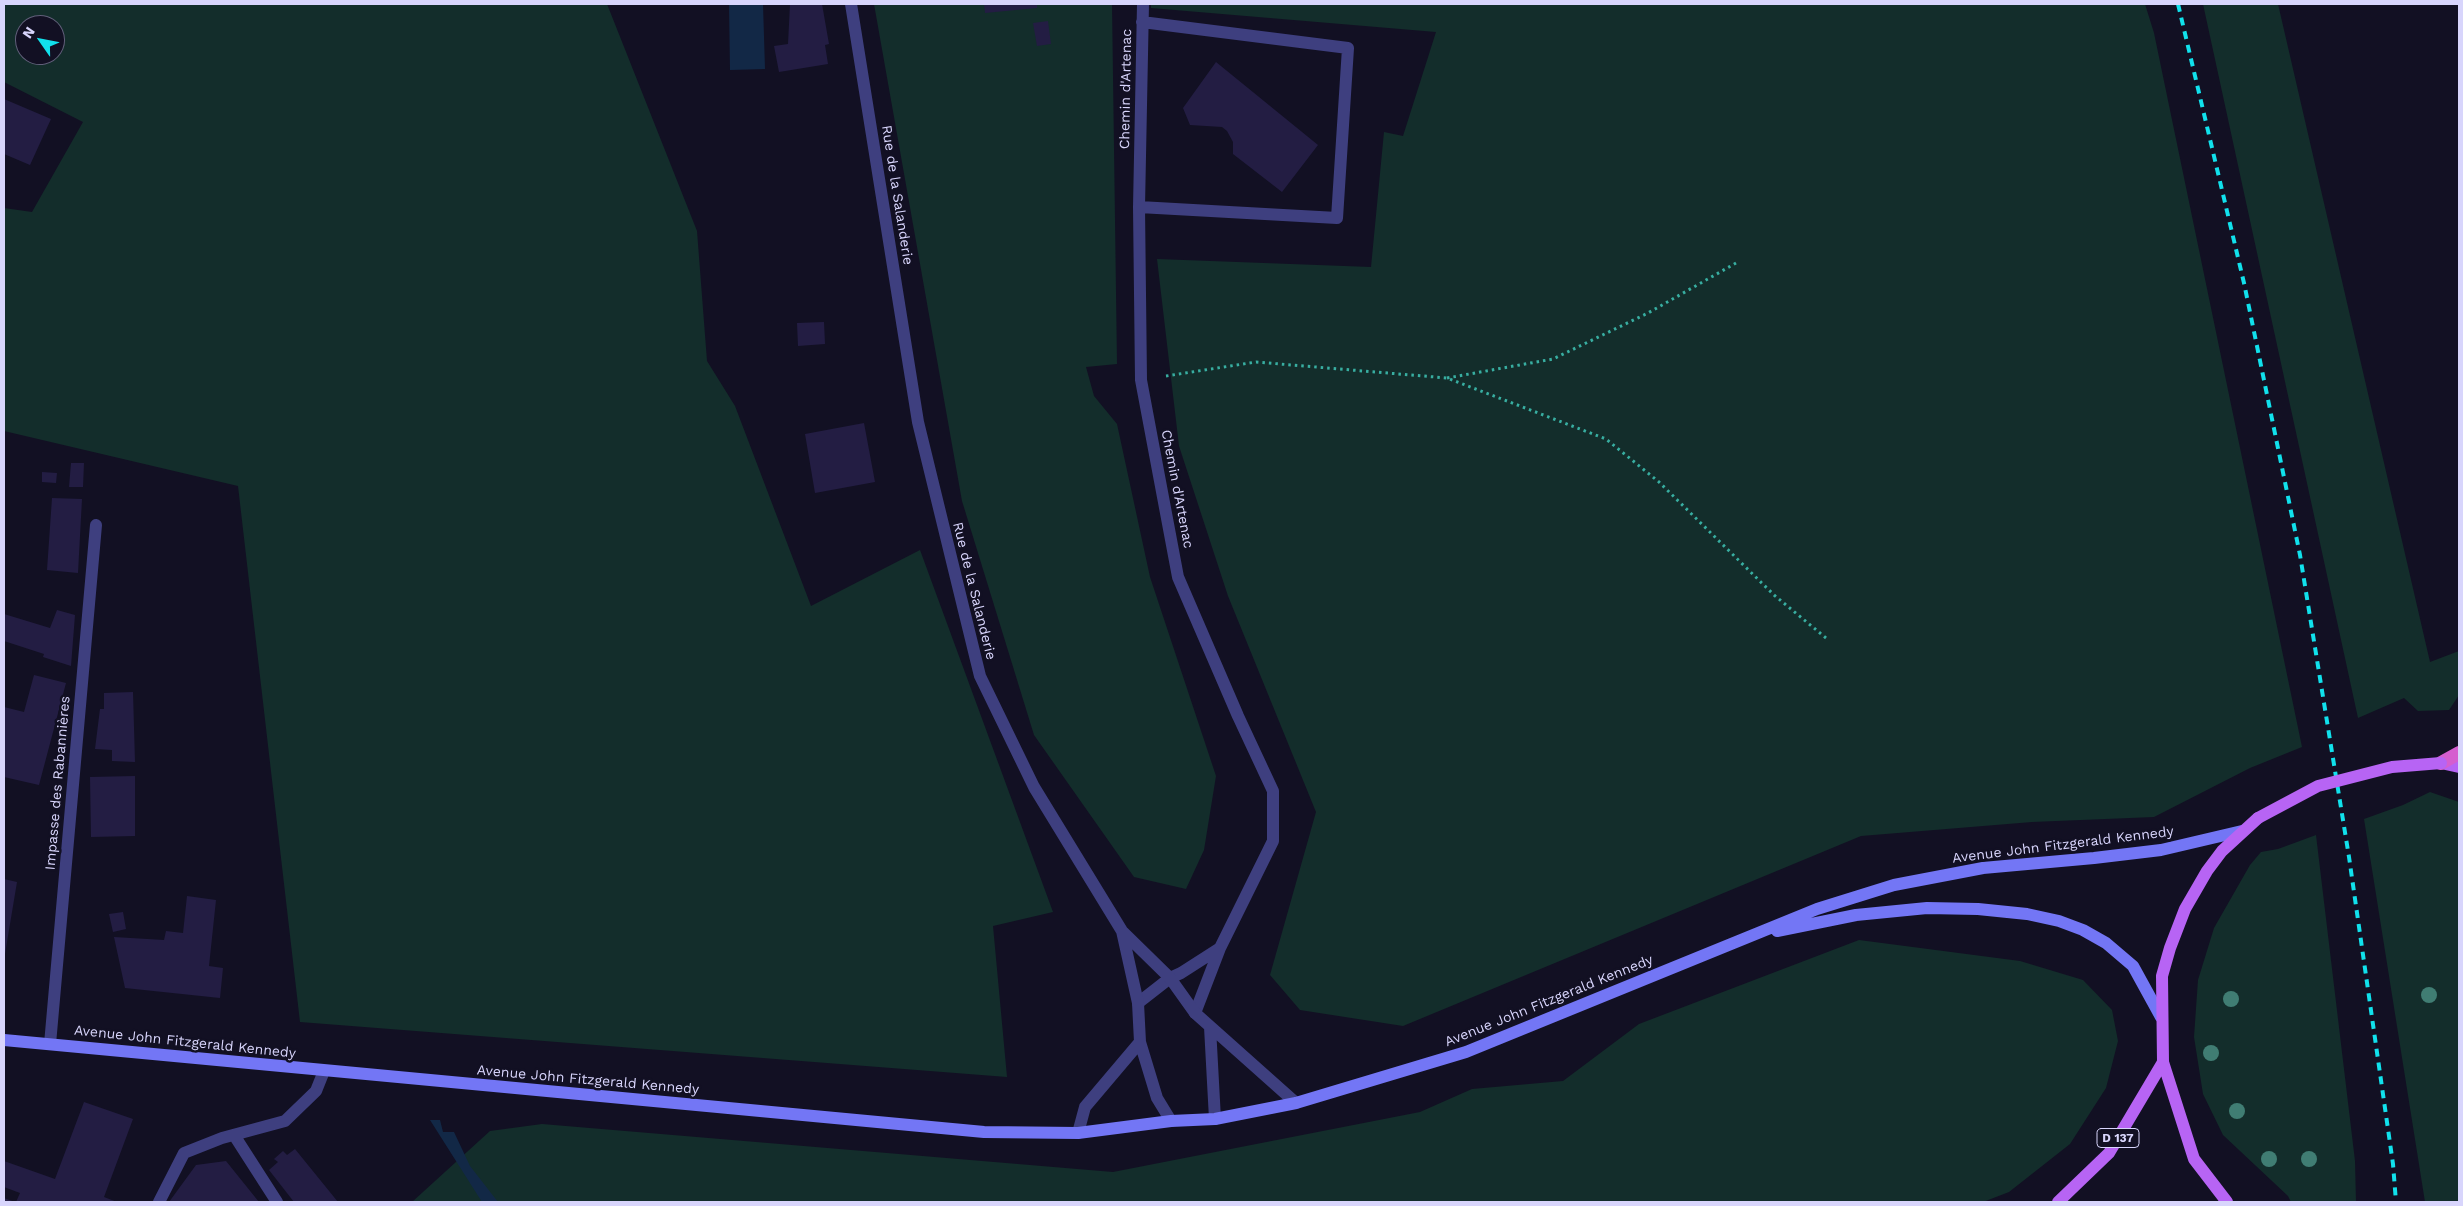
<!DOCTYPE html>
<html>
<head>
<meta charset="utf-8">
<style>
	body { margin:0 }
	#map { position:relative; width:2463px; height:1206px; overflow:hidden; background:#121023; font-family:"Work Sans",sans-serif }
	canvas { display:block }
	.frame { position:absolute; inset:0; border:5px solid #d8d5fc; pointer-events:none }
	.north { position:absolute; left:15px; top:15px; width:50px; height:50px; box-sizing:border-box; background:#121023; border:1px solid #615f7a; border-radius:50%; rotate:303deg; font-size:14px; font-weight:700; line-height:20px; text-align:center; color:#d8d5fc }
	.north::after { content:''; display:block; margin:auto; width:18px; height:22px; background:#11e1ec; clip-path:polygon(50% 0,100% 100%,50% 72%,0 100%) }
</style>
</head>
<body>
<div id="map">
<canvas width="2463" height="1206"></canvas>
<div class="frame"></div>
<div class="north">N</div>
</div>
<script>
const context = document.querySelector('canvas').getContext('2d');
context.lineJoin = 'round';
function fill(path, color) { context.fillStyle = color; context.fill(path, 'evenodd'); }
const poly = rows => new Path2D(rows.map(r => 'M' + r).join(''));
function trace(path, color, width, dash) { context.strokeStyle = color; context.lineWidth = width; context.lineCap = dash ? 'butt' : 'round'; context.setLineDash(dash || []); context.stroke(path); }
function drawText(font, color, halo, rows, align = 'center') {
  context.font = font + ' "Work Sans",sans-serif'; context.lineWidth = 5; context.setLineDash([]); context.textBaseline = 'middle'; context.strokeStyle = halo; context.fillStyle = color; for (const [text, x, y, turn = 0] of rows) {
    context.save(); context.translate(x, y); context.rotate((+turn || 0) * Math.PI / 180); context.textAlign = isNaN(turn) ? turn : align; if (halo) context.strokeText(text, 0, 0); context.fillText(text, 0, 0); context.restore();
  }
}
fill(poly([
	[4,4,607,4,697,231,707,361,735,406,811,606,920,550,1053,912,993,926,1007,1077,300,1022,238,486,4,431,4,208,32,212,83,122,4,82],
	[25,25,55,25,55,55,25,55],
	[874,4,1112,4,1117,364,1086,367,1094,396,1117,424,1150,577,1216,776,1204,850,1186,889,1134,877,1034,735,962,501],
	[1151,4,2145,4,2154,33,2302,747,2250,768,2154,817,2032,822,1861,836,1403,1026,1300,1010,1270,975,1316,812,1228,596,1179,446,1157,259,1371,267,1384,132,1403,136,1436,32,1151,8],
	[2203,4,2278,4,2430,662,2459,651,2459,695,2449,710,2418,711,2404,698,2358,718],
	[2430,792,2459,802,2459,1202,2425,1202,2364,819,2403,805],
	[2316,835,2355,1161,2356,1202,2291,1202,2288,1196,2223,1135,2203,1094,2194,1037,2198,980,2214,928,2250,865,2261,852,2278,849],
	[1859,940,2020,961,2083,980,2112,1010,2118,1041,2106,1088,2070,1144,2009,1192,1983,1202,412,1202,490,1131,542,1124,1113,1172,1420,1112,1472,1089,1563,1081,1639,1024]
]), '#132d2b');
fill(poly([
	[729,4,763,4,765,69,730,70],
	[430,1120,440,1120,443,1132,454,1132,470,1166,498,1202,482,1202]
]), '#122846');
fill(poly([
	[790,4,822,4,829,44,825,45,828,64,779,72,774,46,788,44],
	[984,4,1037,4,1037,8,985,13],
	[1048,21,1051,44,1037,46,1033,23],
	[1216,62,1318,145,1282,192,1233,154,1233,142,1227,131,1222,127,1190,125,1183,108],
	[4,99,51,119,30,165,4,154],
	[824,322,825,344,798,346,797,323],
	[864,423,875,482,815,493,805,434],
	[71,463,84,463,83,487,69,487],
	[42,472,57,473,56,483,42,482],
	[52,498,82,499,78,573,47,570],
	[57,610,75,615,71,666,43,657,44,654,4,641,4,614,50,628],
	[34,675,66,683,39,785,4,777,4,707,24,712],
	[133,692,135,762,112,761,112,750,95,749,100,709,104,709,104,693],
	[135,776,135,836,91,837,90,777],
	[4,879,17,882,5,954,4,954],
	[187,896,216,900,209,966,223,968,220,998,125,988,114,937,164,940,166,931,183,933],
	[123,912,126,929,113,932,109,914],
	[84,1102,133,1119,104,1197,117,1202,16,1202,20,1193,4,1187,4,1161,55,1179],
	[295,1149,338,1202,294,1202,269,1170,278,1162,274,1159,283,1151,287,1155],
	[226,1161,259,1202,169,1202,196,1165],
	[4,1198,15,1202,4,1202]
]), '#231d43');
trace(poly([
	[1166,376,1256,362,1447,378,1606,439,1659,482,1774,595,1826,638],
	[1447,378,1553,359,1648,313,1736,263]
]), '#38aea1', 3, [2.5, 4]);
trace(poly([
	[1143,4,1139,207,1141,380,1178,577,1238,716,1273,791,1273,841,1220,948,1195,1013],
	[1139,207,1337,218,1348,48,1142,22],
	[1138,1003,1170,978,1181,973,1220,948]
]), '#3e3f7f', 12);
trace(poly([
	[50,1044,96,525],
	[234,1135,277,1202],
	[159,1202,184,1153,222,1138,285,1121,316,1091,324,1071]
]), '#3e3f7f', 12);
trace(poly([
	[851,4,918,422,980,676,1034,787,1122,931,1138,1003,1140,1042,1157,1098,1171,1121],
	[1122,931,1170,978,1195,1013,1296,1103],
	[1210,1027,1215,1119],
	[1078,1133,1085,1107,1140,1042]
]), '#3e3f7f', 12);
trace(poly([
	[1777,931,1856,915,1927,908,1978,909,2027,914,2059,921,2083,930,2106,943,2133,966,2161,1017],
	[4,1040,984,1132,1078,1133,1171,1121,1215,1119,1296,1103,1466,1052,1817,909,1894,885,1983,868,2094,858,2161,850,2242,831]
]), '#7376f5', 12);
trace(poly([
	[2441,763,2459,767],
	[2058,1202,2109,1153,2163,1062],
	[2227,1202,2194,1159,2163,1062,2162,976,2170,948,2185,909,2207,871,2222,851,2258,818]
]), '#b764f4', 12);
trace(poly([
	[2441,763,2459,753]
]), '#d55ecf', 14);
trace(poly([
	[2178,4,2244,283,2300,555,2349,857,2393,1164,2396,1202]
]), '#11e1ec', 4, [8, 6]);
trace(poly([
	[2258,818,2318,786,2392,767,2441,763]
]), '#b764f4', 12);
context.fillStyle = '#407d73';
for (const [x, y] of [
	[2429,995],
	[2231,999],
	[2211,1053],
	[2237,1111],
	[2269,1159],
	[2309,1159]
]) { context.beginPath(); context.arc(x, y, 8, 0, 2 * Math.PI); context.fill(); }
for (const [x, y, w] of [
	[2118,1138,42]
]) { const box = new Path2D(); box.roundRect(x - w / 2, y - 9.5, w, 19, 4); context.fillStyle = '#121023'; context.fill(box); trace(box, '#d8d5fc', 1); }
drawText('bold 12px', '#d8d5fc', null, [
	["D 137",2118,1138]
]);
drawText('14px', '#d8d5fc', '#121023', [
	["Chemin d'Artenac",1126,89,-89],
	["Rue de la Salanderie",897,195,81],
	["Chemin d'Artenac",1177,489,79],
	["Rue de la Salanderie",974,591,76],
	["Impasse des Rabannières",58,783,-85],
	["Avenue John Fitzgerald Kennedy",2063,845,-7],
	["Avenue John Fitzgerald Kennedy",1549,1001,-22],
	["Avenue John Fitzgerald Kennedy",185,1042,6],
	["Avenue John Fitzgerald Kennedy",588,1080,5]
]);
</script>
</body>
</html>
